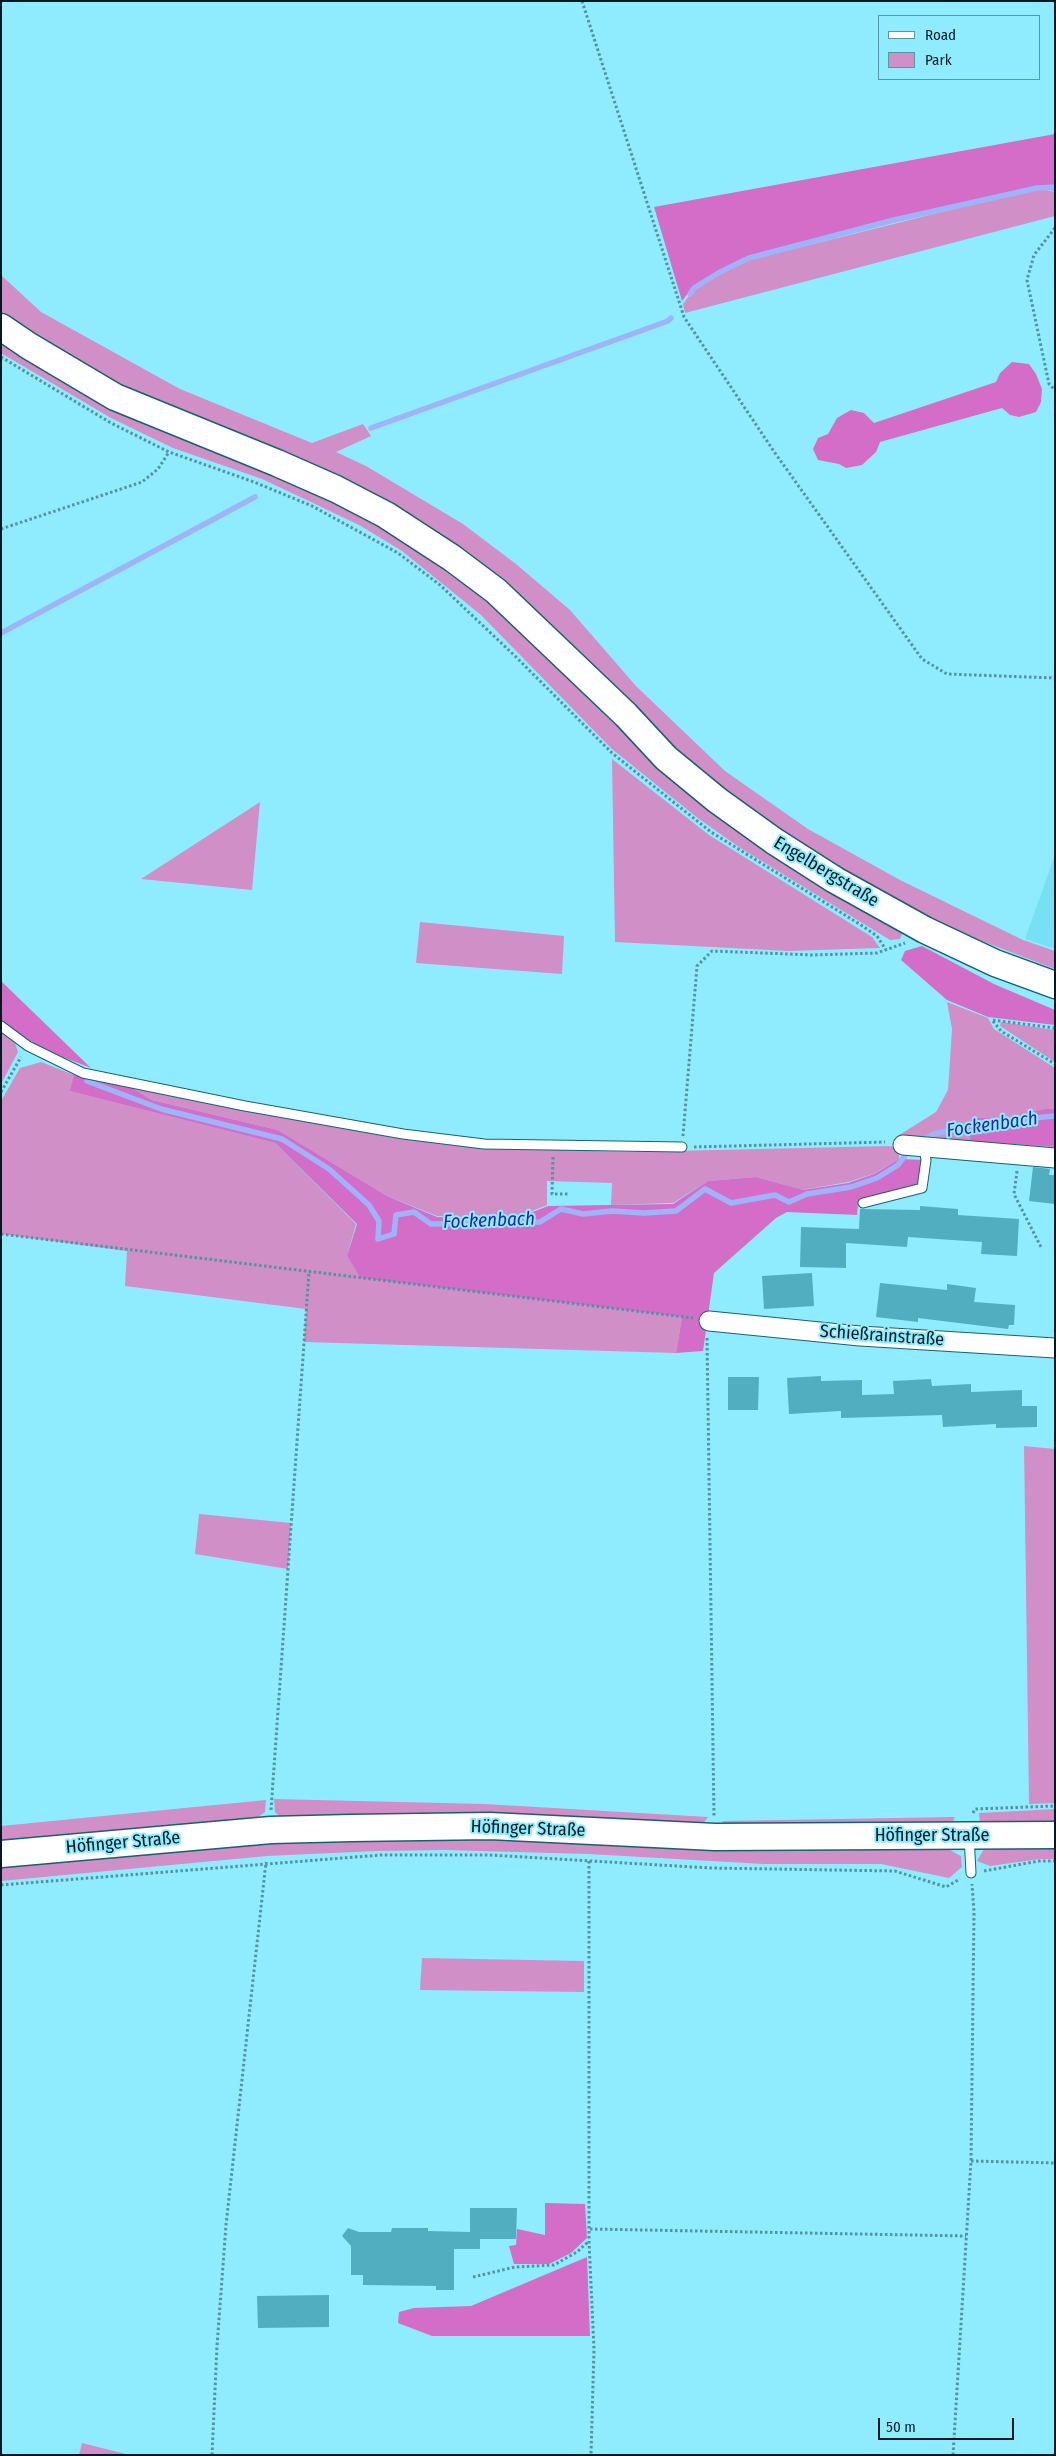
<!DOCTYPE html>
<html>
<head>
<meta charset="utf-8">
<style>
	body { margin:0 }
	#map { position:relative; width:1056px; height:2456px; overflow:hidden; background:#8fecfe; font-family:"Fira Sans Condensed",sans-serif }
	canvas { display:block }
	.frame { position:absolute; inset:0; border:2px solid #001a1f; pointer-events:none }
	.legend { position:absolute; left:878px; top:15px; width:162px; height:65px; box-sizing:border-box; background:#8fecfe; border:1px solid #5698a5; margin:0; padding:6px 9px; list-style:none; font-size:15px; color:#001a1f }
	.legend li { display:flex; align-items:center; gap:10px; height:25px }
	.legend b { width:25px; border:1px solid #5698a5 }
	.scale { position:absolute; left:878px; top:2418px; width:136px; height:22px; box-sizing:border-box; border:2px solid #001a1f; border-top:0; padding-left:6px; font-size:15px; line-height:18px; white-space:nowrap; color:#001a1f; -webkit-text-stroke:4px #8fecfe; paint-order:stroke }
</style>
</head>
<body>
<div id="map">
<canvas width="1056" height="2456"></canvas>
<div class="frame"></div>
<ul class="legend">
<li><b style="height:6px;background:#fff"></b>Road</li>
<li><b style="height:14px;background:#d08fc7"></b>Park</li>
</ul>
<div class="scale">50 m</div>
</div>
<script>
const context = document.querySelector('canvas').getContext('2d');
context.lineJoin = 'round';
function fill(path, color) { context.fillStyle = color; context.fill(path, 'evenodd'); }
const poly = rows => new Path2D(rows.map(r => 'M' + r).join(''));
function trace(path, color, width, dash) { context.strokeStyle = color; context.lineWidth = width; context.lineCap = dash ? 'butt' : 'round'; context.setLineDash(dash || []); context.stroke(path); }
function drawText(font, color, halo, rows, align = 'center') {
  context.font = font + ' "Fira Sans Condensed",sans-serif'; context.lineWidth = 4; context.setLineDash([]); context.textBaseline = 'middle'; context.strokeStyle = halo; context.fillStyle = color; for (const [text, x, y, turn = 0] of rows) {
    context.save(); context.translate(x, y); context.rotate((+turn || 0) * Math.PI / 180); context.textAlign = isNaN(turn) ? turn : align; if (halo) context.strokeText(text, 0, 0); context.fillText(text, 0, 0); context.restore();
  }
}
fill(poly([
	[1055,855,1055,949,1025,939]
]), '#78e0f4');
fill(poly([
	[1038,188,1055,192,1055,216,685,313,683,304,694,289,719,274,749,260],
	[1,275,41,312,180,389,312,443,363,424,371,436,336,452,366,466,463,524,516,564,570,610,636,686,725,771,808,829,900,880,1023,940,1055,951,1055,969,948,928,840,870,707,781,496,578,131,392,31,335,1,313],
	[1,339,322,493,446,562,529,634,903,932,900,939,890,940,739,847,699,819,612,749,481,615,402,551,361,526,311,502,262,479,173,448,111,418,1,353],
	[612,759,709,835,872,937,880,948,788,951,615,942],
	[260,802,252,890,141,879],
	[420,922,564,936,562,974,416,963],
	[947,1002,988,1018,994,1029,1055,1068,1055,1109,1002,1119,971,1117,970,1141,896,1137,936,1112,948,1090,952,1029],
	[1001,1022,1055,1030,1055,1062,1000,1026],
	[1,1031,14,1040,18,1052,1,1084],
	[41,1062,74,1075,71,1091,275,1143,356,1224,347,1256,360,1278,682,1317,676,1353,304,1342,306,1309,125,1286,127,1251,1,1234,1,1101,20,1068],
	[129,1086,401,1139,483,1148,630,1152,889,1146,899,1148,899,1159,873,1174,848,1182,802,1190,756,1177,708,1181,673,1203,611,1205,612,1183,547,1181,547,1205,512,1219,437,1216,387,1196,278,1130,152,1100],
	[1024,1446,1055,1449,1055,1803,1029,1804],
	[199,1514,291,1523,288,1569,195,1554],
	[274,1799,485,1804,708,1817,702,1825,283,1820,275,1812],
	[266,1800,265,1812,251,1822,1,1843,1,1826],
	[1055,1809,1055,1822,980,1823,979,1813],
	[955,1817,952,1824,727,1828,722,1821],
	[360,1835,950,1850,961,1856,962,1867,949,1878,881,1864,764,1864,589,1854,444,1850,375,1851,267,1856,1,1881,1,1863],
	[1055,1845,1055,1859,1040,1859,990,1866,977,1861,984,1849],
	[422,1958,584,1961,584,1992,420,1990],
	[82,2443,130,2455,79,2455]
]), '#d08fc7');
fill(poly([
	[1055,134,1055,191,1037,187,909,215,748,257,718,271,693,287,682,301,654,207],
	[1012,362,1029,364,1036,374,1042,389,1041,402,1036,412,1019,417,1010,415,1002,408,880,442,876,452,862,465,846,468,839,464,818,460,813,449,818,438,828,434,837,418,851,410,864,413,874,423,996,382,1000,373],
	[922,946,994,984,1055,1010,1055,1025,988,1017,947,1000,901,960,905,951],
	[1,981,91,1068,45,1050,1,1022],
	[74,1075,129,1086,152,1100,278,1130,387,1196,437,1217,512,1220,548,1206,673,1204,708,1181,756,1177,803,1190,848,1183,874,1174,899,1159,924,1160,921,1187,858,1204,857,1215,787,1212,776,1218,714,1273,703,1351,676,1353,682,1317,360,1278,347,1256,357,1224,275,1143,70,1091],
	[1046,1109,1055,1109,1055,1147,970,1141,971,1117,1002,1119],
	[545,2203,585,2204,587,2238,571,2253,549,2264,514,2264,509,2246,516,2245,517,2229,545,2235],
	[587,2257,590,2336,432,2336,398,2323,399,2312,414,2308,471,2306]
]), '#d36dc8');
trace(poly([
	[690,294,694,288,720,272,749,258,894,220,1037,188,1055,187],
	[371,428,668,321,671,318],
	[1,633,255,497],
	[87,1081,161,1109,282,1139,329,1169,369,1205,379,1221,378,1239,394,1234,396,1215,414,1212,431,1224,540,1222,561,1209,583,1214,612,1211,644,1213,676,1211,705,1189,731,1203,775,1195,789,1202,807,1194,851,1187,877,1178,898,1165,909,1150],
	[920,1142,934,1134,979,1123,1055,1116]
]), '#9fb3f8', 5.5);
fill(poly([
	[1033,1167,1050,1169,1049,1175,1055,1175,1055,1204,1029,1201],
	[920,1206,958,1209,958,1215,1019,1219,1017,1256,981,1254,982,1242,908,1237,907,1247,846,1243,846,1268,800,1267,801,1227,859,1229,860,1209,920,1210],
	[812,1273,814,1306,764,1309,762,1276],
	[880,1283,947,1290,947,1284,976,1288,974,1302,1015,1305,1014,1325,1009,1325,1008,1329,918,1318,918,1322,876,1317],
	[821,1376,821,1381,862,1380,862,1395,894,1394,893,1381,931,1379,932,1386,971,1384,971,1392,1022,1390,1022,1406,1037,1406,1037,1427,996,1428,996,1424,943,1427,942,1415,841,1418,841,1411,789,1414,787,1378],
	[728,1377,759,1377,758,1410,728,1410],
	[470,2208,517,2208,516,2239,480,2239,480,2249,454,2249,454,2290,436,2290,436,2286,363,2285,363,2275,351,2275,351,2246,342,2236,348,2228,359,2232,391,2232,392,2228,428,2228,428,2231,470,2232],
	[329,2295,329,2327,258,2328,257,2296]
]), '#51aec0');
const lane = poly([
	[1,1026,28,1046,83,1073,245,1106,403,1134,484,1144,682,1147],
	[863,1203,922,1188,926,1160,924,1148],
	[969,1836,971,1873]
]);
const street = poly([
	[903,1145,1055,1158],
	[709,1321,860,1336,1055,1348]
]);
const secondary = poly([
	[1,327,29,346,115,397,277,463,336,489,386,515,452,558,496,591,626,715,666,758,717,800,774,841,835,880,925,930,995,963,1055,985],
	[1,1854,271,1830,351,1828,490,1826,715,1837,1055,1835]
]);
trace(lane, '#14626f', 11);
trace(street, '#14626f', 21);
trace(secondary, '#14626f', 29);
trace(poly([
	[582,1,684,317,775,453,922,659,947,674,1055,678],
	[1055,228,1034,255,1027,280,1049,384,1055,390],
	[1,357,111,423,169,452,254,482,312,506,398,553,440,585,515,656,612,753,711,832,861,925,877,936,886,950],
	[1,529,142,482,158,469,169,452],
	[1055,1028,992,1020,1001,1031,1055,1064],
	[1,1092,21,1057],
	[683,1136,697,966,712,951,813,955,877,953,905,943],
	[694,1147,885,1142],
	[553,1157,552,1194,570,1194],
	[1017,1171,1014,1194,1041,1247],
	[1,1234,693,1318],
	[707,1338,714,1817],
	[271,1810,309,1272],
	[973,1813,975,1809,1055,1806],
	[589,1861,589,2241,594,2349,591,2455],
	[984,1871,1039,1861,1055,1861],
	[1,1885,381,1855,489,1855,711,1868,895,1871,946,1887,960,1879],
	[971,2161,1055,2163],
	[590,2229,966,2236],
	[473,2277,515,2267,554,2265,577,2252,589,2241],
	[212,2455,217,2346,226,2225,266,1862],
	[953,2455,971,2161,974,1912,972,1884]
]), '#52939f', 3, [2.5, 2.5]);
trace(lane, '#fff', 9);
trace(street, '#fff', 19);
trace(secondary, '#fff', 26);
drawText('18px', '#001a1f', '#8fecfe', [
	["Engelbergstraße",826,872,31],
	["Schießrainstraße",882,1336,4],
	["Höfinger Straße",528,1829,2],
	["Höfinger Straße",932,1836],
	["Höfinger Straße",123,1843,-5]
]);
drawText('italic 19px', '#2424a6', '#8fecfe', [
	["Fockenbach",992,1125,-8],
	["Fockenbach",489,1221,-2]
]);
</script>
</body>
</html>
